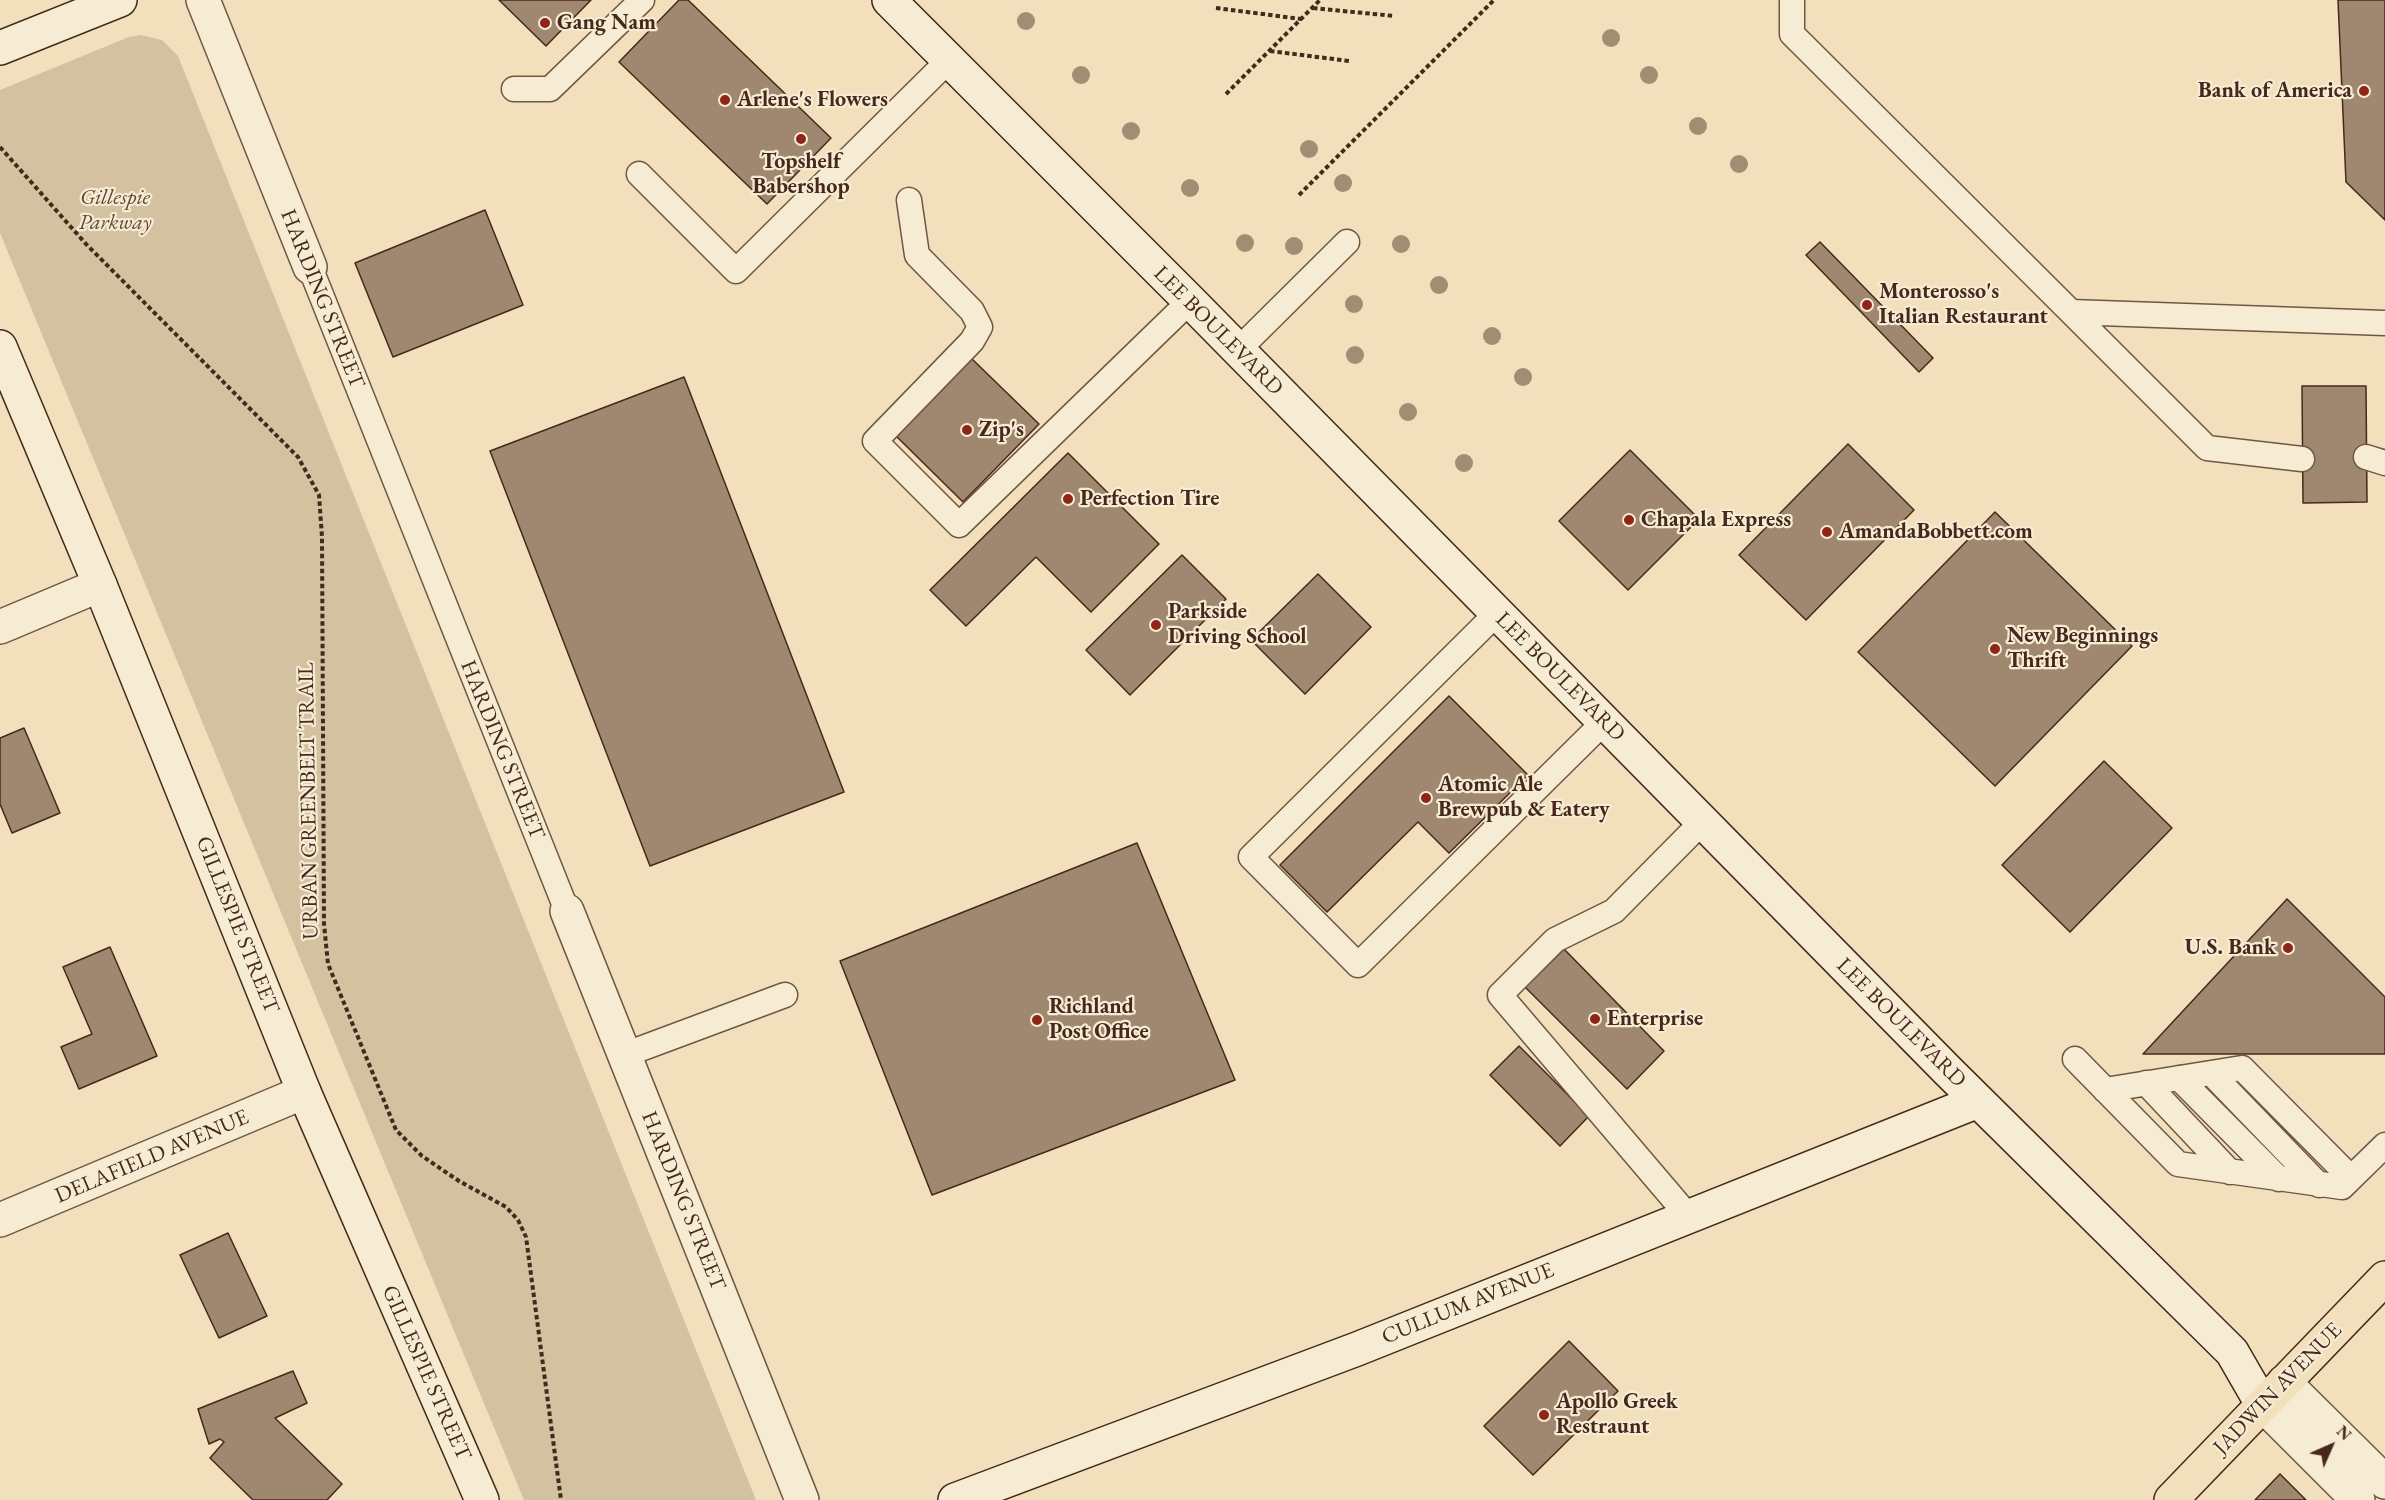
<!DOCTYPE html>
<html>
<head>
<meta charset="utf-8">
<style>
	body { margin:0 }
	#map { position:relative; width:2385px; height:1500px; overflow:hidden; background:#f1e0bb; font-family:"EB Garamond",serif }
	canvas { display:block }
	.north { position:absolute; left:2301px; top:1416px; width:60px; height:60px; -webkit-text-stroke:4px #f6ebd3; paint-order:stroke; rotate:45deg; font-size:16px; font-weight:700; line-height:24px; text-align:center; color:#46281c }
	.north::after { content:''; display:block; margin:auto; width:21px; height:27px; background:#46281c; clip-path:polygon(50% 0,100% 100%,50% 72%,0 100%) }
</style>
</head>
<body>
<div id="map">
<canvas width="2385" height="1500"></canvas>
<div class="north">N</div>
</div>
<script>
const context = document.querySelector('canvas').getContext('2d');
context.lineJoin = 'round';
function fill(path, color) { context.fillStyle = color; context.fill(path, 'evenodd'); }
const poly = rows => new Path2D(rows.map(r => 'M' + r).join(''));
function trace(path, color, width, dash) { context.strokeStyle = color; context.lineWidth = width; context.lineCap = dash ? 'butt' : 'round'; context.setLineDash(dash || []); context.stroke(path); }
function drawText(font, color, halo, rows, align = 'center') {
  context.font = font + ' "EB Garamond",serif'; context.lineWidth = 4.5; context.setLineDash([]); context.textBaseline = 'middle'; context.strokeStyle = halo; context.fillStyle = color; for (const [text, x, y, turn = 0] of rows) {
    context.save(); context.translate(x, y); context.rotate((+turn || 0) * Math.PI / 180); context.textAlign = isNaN(turn) ? turn : align; if (halo) context.strokeText(text, 0, 0); context.fillText(text, 0, 0); context.restore();
  }
}
fill(poly([
	[141,35,162,40,178,56,756,1500,524,1500,0,233,0,90,129,37]
]), '#d4c1a0');
const building = poly([
	[499,0,591,0,546,46,499,0],
	[679,0,688,0,831,138,767,204,619,62,679,0],
	[2338,0,2385,0,2385,220,2346,182,2338,0],
	[485,210,523,305,393,357,355,263,485,210],
	[1820,242,1933,358,1919,372,1806,255,1820,242],
	[970,357,1039,424,963,502,895,435,970,357],
	[684,377,844,792,650,866,490,451,684,377],
	[2302,386,2366,386,2367,502,2303,503,2302,386],
	[1848,444,1914,510,1806,620,1739,555,1848,444],
	[1630,450,1699,519,1628,590,1559,521,1630,450],
	[1068,453,1159,544,1091,612,1036,557,966,626,930,590,1068,453],
	[1995,512,2132,646,1995,786,1858,652,1995,512],
	[1182,555,1226,599,1130,695,1086,650,1182,555],
	[1318,574,1371,627,1305,694,1251,640,1318,574],
	[1449,696,1528,775,1449,853,1418,822,1327,912,1280,865,1449,696],
	[24,728,60,813,12,833,0,804,0,738,24,728],
	[2104,761,2172,828,2070,932,2002,865,2104,761],
	[1137,843,1235,1080,932,1195,840,961,1137,843],
	[2287,899,2385,997,2385,1054,2143,1054,2287,899],
	[110,947,157,1056,79,1089,61,1047,92,1034,63,967,110,947],
	[1564,949,1664,1051,1627,1089,1525,987,1564,949],
	[1519,1046,1589,1116,1560,1146,1490,1075,1519,1046],
	[228,1233,267,1316,219,1338,180,1255,228,1233],
	[1569,1341,1618,1391,1533,1475,1484,1426,1569,1341],
	[293,1371,307,1403,275,1418,342,1484,327,1500,253,1500,210,1458,224,1442,220,1439,209,1444,198,1409,293,1371],
	[2280,1474,2306,1500,2255,1500,2280,1474]
]);
fill(building, '#9f886f');
trace(building, '#46281c', 1.5);
const lane = poly([
	[1792,0,1792,34,2071,312,2385,323],
	[514,89,550,89,642,0],
	[639,174,736,271,949,60],
	[909,200,917,255,972,311,980,327,972,341,875,441,959,525,1190,301],
	[310,267,567,911],
	[2071,312,2207,448,2302,459],
	[1238,350,1347,242],
	[2366,457,2385,463],
	[1497,613,1251,857,1358,965,1604,722],
	[624,1055,785,995],
	[2075,1059,2178,1164,2342,1187,2385,1145],
	[2211,1073,2319,1185],
	[2179,1078,2279,1179],
	[2146,1083,2230,1172],
	[2105,1090,2242,1068,2351,1178],
	[1689,1217,1500,995,1555,940,1614,911,1702,822]
]);
const street = poly([
	[203,0,310,267],
	[0,627,100,585],
	[567,911,802,1500],
	[0,1220,304,1092],
	[2284,1382,2385,1482],
	[2262,1404,2358,1500]
]);
const secondary = poly([
	[889,0,1190,301,1948,1071,2232,1352,2262,1404],
	[0,48,120,0],
	[0,347,100,585,304,1092,482,1500],
	[955,1500,1357,1349,1978,1101]
]);
const primary = poly([
	[2171,1500,2385,1278]
]);
trace(lane, '#715644', 27);
trace(street, '#715644', 36);
trace(secondary, '#46281c', 36);
trace(primary, '#46281c', 36);
trace(poly([
	[1216,8,1301,19],
	[1313,8,1394,16],
	[1270,51,1349,61],
	[1226,94,1320,0],
	[0,147,86,244,298,457,319,495,322,537,324,924,328,964,396,1130,422,1156,459,1181,506,1207,518,1220,526,1237,561,1500],
	[1299,195,1494,0]
]), '#46281c', 4, [4.5, 3]);
trace(lane, '#f6ebd3', 24);
trace(street, '#f6ebd3', 33);
trace(secondary, '#f6ebd3', 33);
trace(primary, '#f1e0bb', 33);
context.fillStyle = '#a28c72';
for (const [x, y] of [
	[1026,21],
	[1611,38],
	[1081,75],
	[1649,75],
	[1698,126],
	[1131,131],
	[1309,149],
	[1739,164],
	[1343,183],
	[1190,188],
	[1245,243],
	[1401,244],
	[1294,246],
	[1439,285],
	[1354,304],
	[1492,336],
	[1355,355],
	[1523,377],
	[1408,412],
	[1464,463]
]) { context.beginPath(); context.arc(x, y, 9, 0, 2 * Math.PI); context.fill(); }
for (const [x, y, r, color] of [
	[545,23,6,"#8f2418"],
	[2364,91,6,"#8f2418"],
	[725,100,6,"#8f2418"],
	[801,139,6,"#8f2418"],
	[1867,305,6,"#8f2418"],
	[967,430,6,"#8f2418"],
	[1068,499,6,"#8f2418"],
	[1629,520,6,"#8f2418"],
	[1827,532,6,"#8f2418"],
	[1156,625,6,"#8f2418"],
	[1995,649,6,"#8f2418"],
	[1426,798,6,"#8f2418"],
	[2288,948,6,"#8f2418"],
	[1595,1019,6,"#8f2418"],
	[1037,1020,6,"#8f2418"],
	[1544,1415,6,"#8f2418"]
]) { const dot = new Path2D(); dot.arc(x, y, r, 0, 2 * Math.PI); context.fillStyle = color; context.fill(dot); trace(dot, '#f6ebd3', 2); }
drawText('bold 22px', '#46281c', '#f6ebd3', [
	["Gang Nam",557,23],
	["Bank of America",2352,91,"right"],
	["Arlene's Flowers",737,100],
	["Topshelf",801,162,"center"],
	["Babershop",801,187,"center"],
	["Monterosso's",1879,292],
	["Italian Restaurant",1879,317],
	["Zip's",979,430],
	["Perfection Tire",1080,499],
	["Chapala Express",1641,520],
	["AmandaBobbett.com",1839,532],
	["Parkside",1168,612],
	["Driving School",1168,637],
	["New Beginnings",2007,636],
	["Thrift",2007,661],
	["Atomic Ale",1438,785],
	["Brewpub & Eatery",1438,810],
	["U.S. Bank",2276,948,"right"],
	["Richland",1049,1007],
	["Post Office",1049,1032],
	["Enterprise",1607,1019],
	["Apollo Greek",1556,1402],
	["Restraunt",1556,1427]
], 'left');
drawText('italic 22px', '#624736', '#f6ebd3', [
	["Gillespie",115,198],
	["Parkway",115,223]
]);
drawText('22px', '#46281c', '#f6ebd3', [
	["HARDING STREET",322,299,68],
	["LEE BOULEVARD",1218,331,45],
	["LEE BOULEVARD",1560,677,45],
	["HARDING STREET",502,750,68],
	["URBAN GREENBELT TRAIL",309,801,-91],
	["GILLESPIE STREET",237,925,68],
	["LEE BOULEVARD",1901,1023,45],
	["DELAFIELD AVENUE",152,1157,-23],
	["HARDING STREET",683,1201,68],
	["CULLUM AVENUE",1468,1304,-22],
	["GILLESPIE STREET",426,1373,66],
	["JADWIN AVENUE",2278,1389,-46]
]);
</script>
</body>
</html>
